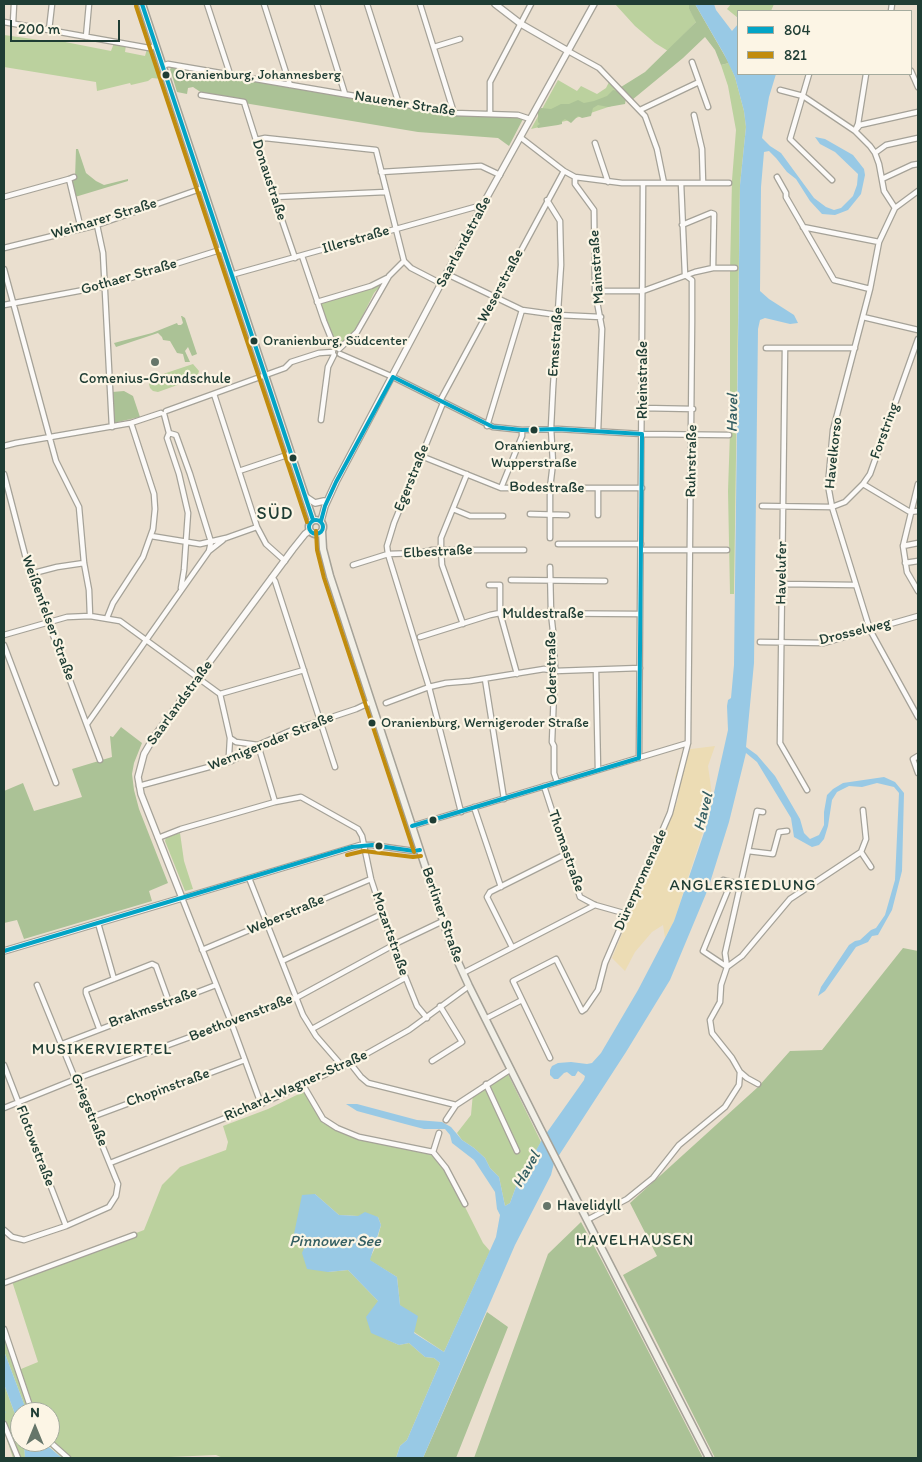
<!DOCTYPE html>
<html>
<head>
<meta charset="utf-8">
<style>
	body { margin:0 }
	#map { position:relative; width:922px; height:1462px; overflow:hidden; background:#eadfcf; font-family:Itim,sans-serif }
	canvas { display:block }
	.frame { position:absolute; inset:0; border:5px solid #1f3d34; pointer-events:none }
	.legend { position:absolute; left:737px; top:10px; width:175px; height:65px; box-sizing:border-box; background:#fcf5e5; border:1px solid #a4ab9e; margin:0; padding:6px 9px; list-style:none; font-size:15px; color:#1f3d34 }
	.legend li { display:flex; align-items:center; gap:10px; height:25px }
	.legend b { width:25px; border:1px solid #a4ab9e }
	.north { position:absolute; left:10px; top:1402px; width:50px; height:50px; box-sizing:border-box; background:#fcf5e5; border:1px solid #a4ab9e; border-radius:50%; rotate:0deg; font-size:14px; font-weight:700; line-height:20px; text-align:center; color:#1f3d34 }
	.north::after { content:''; display:block; margin:auto; width:18px; height:22px; background:#66766a; clip-path:polygon(50% 0,100% 100%,50% 72%,0 100%) }
	.scale { position:absolute; left:10px; top:20px; width:110px; height:22px; box-sizing:border-box; border:2px solid #1f3d34; border-top:0; padding-left:6px; font-size:15px; line-height:18px; white-space:nowrap; color:#1f3d34; -webkit-text-stroke:4px #fcf5e5; paint-order:stroke }
</style>
</head>
<body>
<div id="map">
<canvas width="922" height="1462"></canvas>
<div class="frame"></div>
<ul class="legend">
<li><b style="height:6px;background:#02a4c6"></b>804</li>
<li><b style="height:6px;background:#c18c0d"></b>821</li>
</ul>
<div class="north">N</div>
<div class="scale">200 m</div>
</div>
<script>
const context = document.querySelector('canvas').getContext('2d');
context.lineJoin = 'round';
function fill(path, color) { context.fillStyle = color; context.fill(path, 'evenodd'); }
const poly = rows => new Path2D(rows.map(r => 'M' + r).join(''));
function trace(path, color, width, dash) { context.strokeStyle = color; context.lineWidth = width; context.lineCap = dash ? 'butt' : 'round'; context.setLineDash(dash || []); context.stroke(path); }
function drawText(font, color, halo, rows, align = 'center') {
  context.font = font + ' Itim,sans-serif'; context.lineWidth = 4.5; context.setLineDash([]); context.textBaseline = 'middle'; context.strokeStyle = halo; context.fillStyle = color; for (const [text, x, y, turn = 0] of rows) {
    context.save(); context.translate(x, y); context.rotate((+turn || 0) * Math.PI / 180); context.textAlign = isNaN(turn) ? turn : align; if (halo) context.strokeText(text, 0, 0); context.fillText(text, 0, 0); context.restore();
  }
}
fill(poly([
	[615,4,689,4,689,9,697,21,668,51,655,43,635,26],
	[731,4,774,4,771,11,738,11,738,18,727,9],
	[4,35,54,42,55,40,111,51,114,43,126,45,125,52,145,56,147,49,151,49,162,79,152,78,148,81,131,85,130,83,97,91,96,82,4,67],
	[729,63,735,77,744,111,746,127,740,185,734,594,730,594,728,491,730,432,730,271,732,180,736,130,728,86,721,65],
	[558,80,577,91,581,86,597,94,606,88,609,82,626,101,570,120,531,129],
	[385,281,374,293,355,331,338,347,335,347,320,303,371,288],
	[193,364,199,371,197,378,158,392,153,391,150,388,149,384,151,378],
	[180,833,184,861,193,889,185,891,165,841,166,837],
	[506,1070,541,1142,517,1184,510,1203,505,1206,499,1177,490,1168,485,1158,474,1148,462,1140,457,1133,471,1115,473,1093],
	[305,1091,323,1123,347,1135,380,1144,431,1154,437,1157,451,1179,483,1243,490,1251,444,1352,414,1332,400,1305,397,1277,369,1260,375,1248,381,1225,378,1217,339,1215,315,1194,306,1244,328,1272,348,1270,379,1302,376,1306,386,1339,399,1345,409,1343,425,1357,434,1358,440,1363,407,1440,400,1446,396,1458,223,1458,216,1455,146,1458,62,1458,45,1442,50,1442,50,1412,27,1412,4,1351,4,1324,21,1369,38,1362,12,1281,144,1230,162,1185,180,1167,226,1150,228,1142,223,1126,268,1109],
	[4,1384,20,1428,20,1442,24,1442,25,1458,13,1458,4,1431]
]), '#bbd19e');
fill(poly([
	[689,4,695,4,729,63,721,65,715,50,705,37,683,58,632,100,621,87,645,72,696,22,689,9],
	[172,67,455,115,516,116,523,119,509,146,498,138,418,132,208,97,193,87,188,88,187,94,177,92,170,69],
	[613,90,617,91,626,98,625,104,608,107,598,105,593,108,591,116,582,118,578,116,571,123,565,119,562,121,562,124,558,125,538,128,537,126,540,124,538,122,538,112,541,108,551,109,561,104,569,104,578,100,584,103,594,101,607,96],
	[76,149,78,149,86,173,96,181,104,185,128,179,128,181,75,197,72,183,75,178],
	[182,316,185,318,197,354,192,356,188,347,185,351,190,362,185,362,183,354,177,353,170,341,163,340,162,337,158,333,116,347,114,343,152,333,177,323,178,325,181,325,183,323,181,316],
	[124,391,133,396,140,417,113,423,112,392],
	[121,727,142,743,134,763,132,774,134,790,139,809,168,883,149,891,152,901,24,939,17,920,4,923,4,791,23,783,34,811,82,797,72,769,112,757,110,736,113,737],
	[903,948,918,951,918,1458,715,1458,623,1275,657,1256,630,1203,758,1087,790,1051,822,1050],
	[581,1222,602,1261,703,1458,474,1458,548,1254],
	[487,1312,508,1327,456,1458,423,1458]
]), '#abc296');
fill(poly([
	[715,746,708,766,713,801,674,921,665,938,663,925,652,932,635,952,625,971,612,958,678,799,675,777,683,750]
]), '#ecdcb4');
fill(poly([
	[695,4,714,4,716,10,732,31,738,24,738,74,776,74,769,97,762,138,770,146,781,153,814,198,826,207,834,210,841,208,853,196,857,185,858,174,835,152,820,144,815,137,825,139,853,155,864,169,865,175,861,194,848,210,835,215,822,214,810,201,796,179,787,172,776,158,769,151,764,152,761,187,760,291,769,299,794,315,798,323,790,324,765,318,760,320,758,329,754,663,746,747,757,755,775,776,800,819,804,833,810,839,819,835,824,825,824,812,827,795,833,789,843,783,884,777,895,782,904,793,902,871,892,910,878,935,872,936,868,942,856,947,825,991,818,996,821,987,849,945,855,941,860,940,871,930,876,928,885,915,895,880,899,793,894,787,877,783,862,787,849,786,837,792,832,800,828,826,824,839,819,845,812,847,794,837,791,818,757,762,746,753,729,822,708,889,670,980,626,1052,554,1163,551,1175,515,1245,423,1458,396,1458,400,1446,407,1440,440,1363,434,1358,425,1357,409,1343,399,1345,371,1333,366,1317,378,1301,348,1270,328,1272,307,1269,302,1253,306,1244,299,1241,294,1234,302,1195,315,1194,339,1215,358,1216,365,1212,378,1217,381,1225,370,1260,397,1277,400,1305,418,1316,414,1333,444,1352,496,1237,500,1215,497,1209,495,1192,474,1160,452,1143,450,1135,445,1129,424,1129,405,1124,357,1111,346,1104,357,1104,417,1120,442,1122,451,1127,462,1140,474,1148,485,1158,490,1168,499,1177,505,1206,510,1203,517,1184,543,1138,584,1080,585,1076,578,1071,575,1076,572,1076,567,1072,564,1073,558,1079,554,1079,550,1075,550,1070,552,1066,558,1063,571,1062,587,1064,592,1063,601,1053,638,990,674,921,707,824,728,730,727,706,728,700,731,698,734,665,740,185,746,127,744,111,735,77,724,54],
	[4,1351,27,1412,20,1412,20,1428,4,1384],
	[24,1442,43,1442,62,1458,25,1458]
]), '#98c9e5');
trace(poly([
	[4,1408,5,1413,4,1414]
]), '#98c9e5', 1);
const minor = poly([
	[207,4,230,74],
	[264,4,290,85],
	[317,4,345,94],
	[367,4,399,104],
	[420,4,454,113],
	[891,11,892,4],
	[4,22,149,48,156,46],
	[13,23,14,4],
	[49,30,52,4],
	[86,37,89,4],
	[434,47,460,39],
	[568,51,599,68,645,116,657,149,664,183],
	[692,62,708,107],
	[162,66,168,64,454,113,518,115,530,119],
	[911,71,918,87],
	[809,74,790,139,832,180],
	[866,74,858,124,855,131,870,146,875,153,879,164,884,191,895,208],
	[780,90,803,96,855,131,860,125,918,112],
	[201,95,244,102,274,197,295,258],
	[640,110,699,82],
	[490,114,490,82,531,4],
	[694,115,702,149,703,183],
	[520,137,564,171,575,177,575,184,594,210,595,291,602,329,598,431],
	[256,140,265,138,376,150,404,261,411,268,442,284],
	[595,143,608,182],
	[875,153,886,145,918,138],
	[381,172,481,166,500,175],
	[74,177,69,179,81,229],
	[575,177,622,183,729,183],
	[777,177,786,193,786,197,834,280,870,289],
	[882,179,912,165,918,164],
	[918,191,895,208,879,242,870,289,833,430,828,485,832,507,870,630,918,717],
	[4,197,69,179],
	[274,197,386,192],
	[547,200,560,221,561,265,553,388,551,428,553,463,550,488,550,538],
	[97,225,103,253,112,427],
	[682,225,711,213,714,214,713,268],
	[803,227,879,242],
	[4,248,97,225,203,188],
	[302,256,324,321,335,348],
	[4,269,56,461,79,507,84,563,89,590,90,616],
	[447,274,522,310,558,315,601,317],
	[231,275,475,207,481,208],
	[595,291,643,291,695,272,713,268,735,268],
	[317,302,371,286,387,278],
	[4,305,105,286,223,249],
	[863,317,918,330],
	[766,348,855,348],
	[785,348,780,743,807,790],
	[339,349,357,332,389,276,404,261],
	[340,354,393,377,493,427,522,430,558,429,642,434,729,435],
	[214,394,257,527],
	[440,401,564,171],
	[443,403,394,523,387,546,388,554,429,687,461,812],
	[642,408,693,409],
	[166,411,285,368,291,362,319,353,333,352],
	[164,414,169,433,167,438,179,474,188,513,184,570,181,588],
	[321,420,328,367,334,355],
	[487,426,522,310],
	[4,446,16,443,131,423,161,413],
	[426,458,501,488,642,488],
	[239,471,290,454],
	[4,474,30,574,100,760],
	[863,484,910,512,918,511],
	[918,484,903,546,907,572,918,591],
	[501,488,522,436,522,430],
	[762,506,832,507,845,502,863,484,870,474,918,339],
	[453,509,470,516,503,516],
	[530,514,567,515],
	[598,515,598,489],
	[151,536,200,544,226,538,257,527,266,544,285,561],
	[558,544,641,544],
	[903,546,918,543],
	[641,550,727,550],
	[209,551,223,540],
	[905,563,918,561],
	[353,565,388,554,419,553,432,550,524,550],
	[550,567,551,613,553,631,555,667,552,742,554,746,554,773,557,782],
	[30,574,57,567,84,563],
	[272,577,275,581,335,767],
	[511,580,605,581],
	[782,584,855,585],
	[489,585,500,585,500,613,517,674],
	[107,618,113,603,143,557,153,529,155,509,154,494,131,423],
	[463,624,442,565,441,550,441,538,467,474],
	[4,635,67,617,90,616,120,621,220,694,230,738,236,742,258,745,275,802],
	[420,637,490,615,500,613,640,614],
	[760,642,824,643,918,616],
	[4,645,56,783],
	[596,671,598,770],
	[485,679,504,799],
	[220,694,304,670],
	[386,703,429,687,446,683,470,681,544,669,555,671,640,668],
	[87,724,209,551,211,542,190,474,176,435,169,433],
	[230,738,229,755,231,761],
	[918,756,913,759,918,773],
	[639,758,643,183],
	[139,786,231,761,243,755,258,745,290,731,356,709,371,702],
	[544,786,580,897,595,905,627,914],
	[474,807,501,887],
	[412,826,688,743],
	[158,838,181,829,275,802,301,797,358,829,362,836,371,879,393,946,417,1006,427,1018],
	[748,851,773,854,779,832,787,831],
	[861,852,871,867],
	[249,878,303,1015,316,1036,343,1067],
	[723,880,740,884],
	[728,890,703,951,727,967,742,956,790,899,861,852,866,839,863,810],
	[98,923,114,979],
	[512,947,487,897,490,892,566,854],
	[202,950,371,879],
	[282,961,382,914],
	[463,973,595,905],
	[485,1019,522,1000],
	[99,1028,86,993,86,990,152,964,156,966,169,1002],
	[312,1029,405,978],
	[62,1044,216,985],
	[550,1058,513,981,556,959,582,1011,585,1009,598,990,605,963,670,813,688,743,692,321,692,280,685,275,681,183],
	[432,1061,462,1042,440,1006],
	[350,1063,361,1077,368,1083,456,1105],
	[4,1065,66,1226],
	[740,1072,747,1078,758,1084],
	[486,1084,517,1151],
	[303,1085,323,1119,337,1128,359,1137,433,1152,446,1168,465,1204],
	[261,1104,231,1022,182,898,360,845,372,845,414,851,420,850],
	[4,1108,76,1079,296,998,399,942,443,921],
	[92,1117,245,1060],
	[446,1120,456,1105,511,1069],
	[433,1152,439,1133],
	[110,1163,261,1104,350,1063,409,1030,469,986],
	[587,1220,627,1199,653,1178,679,1145,725,1107,739,1085,740,1072,732,1058,712,1033,710,1020,720,1002,721,985,727,967,725,953,757,811,763,812],
	[4,1230,12,1237,24,1240,66,1226,109,1207,116,1196,118,1184,37,985],
	[4,1283,134,1235],
	[4,1329,32,1412],
	[4,1424,18,1458],
	[50,1442,68,1458]
]);
const tertiary = poly([
	[495,4,521,24,568,51],
	[306,497,315,503,324,501],
	[321,521,325,506,336,482,481,208,594,4],
	[4,951,182,898,141,794,138,777,144,754,154,737,293,549,305,534,309,531]
]);
const secondary = poly([
	[142,4,313,520],
	'309 527a7 7 0 1 1 14 0a7 7 0 1 1-14 0Z',
	[322,531,323,549,330,576,453,951,469,986,540,1128,709,1458]
]);
trace(minor, '#a5a298', 7);
trace(tertiary, '#a5a298', 8);
trace(secondary, '#a5a298', 9);
trace(minor, '#fcfaf8', 4.5);
trace(tertiary, '#fcfaf8', 5.5);
trace(secondary, '#f2f0e8', 6);
trace(poly([
	[142,4,313,520],
	[393,377,493,427,522,430,558,429,642,434],
	'309 527a7 7 0 1 1 14 0a7 7 0 1 1-14 0Z',
	[321,521,325,506,336,482,393,377],
	[639,758,642,434],
	[412,826,639,758],
	[4,951,352,847,372,845,414,851,420,850]
]), '#02a4c6', 4);
trace(poly([
	[136,6,307,522],
	[316,531,317,550,324,578,414,852],
	[347,855,364,851,413,857,421,856]
]), '#c18c0d', 4);
for (const [x, y, r, color] of [
	[166,75,4.5,"#1f3d34"],
	[254,341,4.5,"#1f3d34"],
	[155,362,5,"#66766a"],
	[534,430,4.5,"#1f3d34"],
	[293,458,4.5,"#1f3d34"],
	[372,723,4.5,"#1f3d34"],
	[433,820,4.5,"#1f3d34"],
	[379,846,4.5,"#1f3d34"],
	[547,1206,5,"#66766a"]
]) { const dot = new Path2D(); dot.arc(x, y, r, 0, 2 * Math.PI); context.fillStyle = color; context.fill(dot); trace(dot, '#fcf5e5', 2); }
drawText('14px', '#1f3d34', '#fcf5e5', [
	["Oranienburg, Johannesberg",175,75],
	["Oranienburg, Südcenter",263,341],
	["Oranienburg,",534,446,"center"],
	["Wupperstraße",534,463,"center"],
	["Oranienburg, Wernigeroder Straße",381,723]
], 'left');
drawText('15px', '#1f3d34', '#fcf5e5', [
	["Nauener Straße",405,104,9],
	["Donaustraße",269,180,72],
	["Weimarer Straße",104,219,-17],
	["Illerstraße",356,240,-16],
	["Saarlandstraße",464,242,-62],
	["Mainstraße",597,267,-94],
	["Gothaer Straße",129,277,-16],
	["Weserstraße",501,286,-62],
	["Emsstraße",556,342,-86],
	["Rheinstraße",643,380,-90],
	["Forstring",885,431,-70],
	["Havelkorso",834,453,-84],
	["Ruhrstraße",692,461,-89],
	["Egerstraße",412,478,-68],
	["Bodestraße",547,488,1],
	["Elbestraße",438,552,-3],
	["Havelufer",782,573,-89],
	["Muldestraße",543,614],
	["Weißenfelser Straße",48,618,70],
	["Drosselweg",855,632,-14],
	["Oderstraße",552,668,-91],
	["Saarlandstraße",180,703,-54],
	["Wernigeroder Straße",271,742,-22],
	["Thomastraße",566,851,71],
	["Dürerpromenade",641,880,-66],
	["Weberstraße",286,915,-23],
	["Berliner Straße",442,915,71],
	["Mozartstraße",390,934,71],
	["Brahmsstraße",153,1008,-20],
	["Beethovenstraße",241,1018,-21],
	["Richard-Wagner-Straße",296,1086,-24],
	["Chopinstraße",168,1088,-20],
	["Griegstraße",89,1110,68],
	["Flotowstraße",35,1146,69]
]);
drawText('15px', '#1f3d34', '#fcf5e5', [
	["Comenius-Grundschule",155,379],
	["Havelidyll",557,1206,"left"]
]);
drawText('italic 16px', '#345e62', '#fcf5e5', [
	["Havel",733,413,-89],
	["Havel",704,812,-76],
	["Havel",527,1170,-60],
	["Pinnower See",335,1242]
]);
context.letterSpacing = '1px';
drawText('16px', '#1f3d34', '#fcf5e5', [
	["ANGLERSIEDLUNG",743,886],
	["MUSIKERVIERTEL",102,1050],
	["HAVELHAUSEN",635,1241]
]);
context.letterSpacing = '0px';
context.letterSpacing = '1px';
drawText('18px', '#1f3d34', '#fcf5e5', [
	["SÜD",275,514]
]);
context.letterSpacing = '0px';
</script>
</body>
</html>
